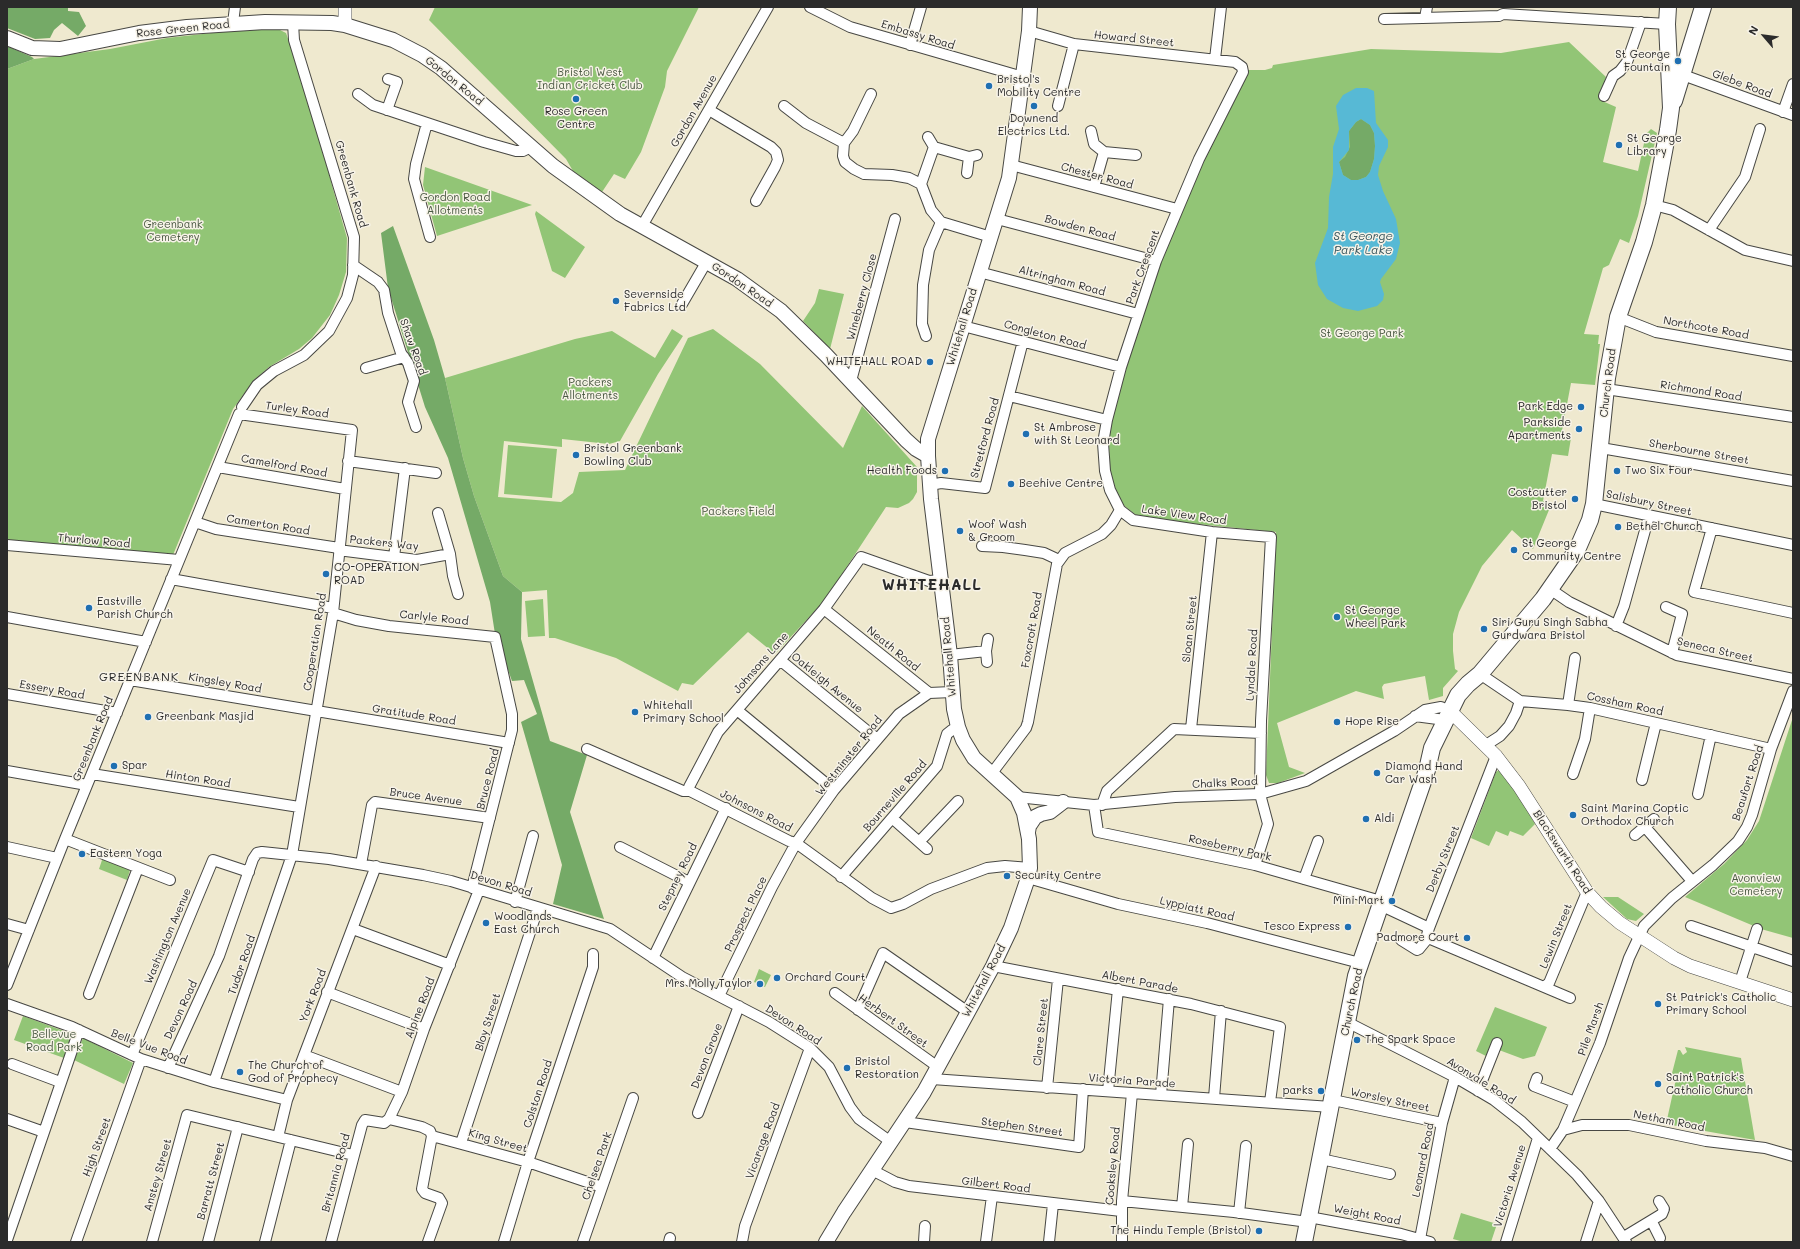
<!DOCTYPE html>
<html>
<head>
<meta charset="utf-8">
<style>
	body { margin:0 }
	#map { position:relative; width:1800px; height:1249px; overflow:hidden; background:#efe9cf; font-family:Mali,sans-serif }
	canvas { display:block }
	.frame { position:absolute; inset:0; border:8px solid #2b2b2b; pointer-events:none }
	.north { position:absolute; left:1744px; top:16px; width:40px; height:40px; -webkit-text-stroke:3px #f7f3e8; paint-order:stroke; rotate:298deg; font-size:11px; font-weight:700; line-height:16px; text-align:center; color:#2b2b2b }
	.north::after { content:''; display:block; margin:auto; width:14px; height:18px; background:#2b2b2b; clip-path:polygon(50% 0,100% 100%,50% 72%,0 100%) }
</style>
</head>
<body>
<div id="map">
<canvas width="1800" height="1249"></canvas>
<div class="frame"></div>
<div class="north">N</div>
</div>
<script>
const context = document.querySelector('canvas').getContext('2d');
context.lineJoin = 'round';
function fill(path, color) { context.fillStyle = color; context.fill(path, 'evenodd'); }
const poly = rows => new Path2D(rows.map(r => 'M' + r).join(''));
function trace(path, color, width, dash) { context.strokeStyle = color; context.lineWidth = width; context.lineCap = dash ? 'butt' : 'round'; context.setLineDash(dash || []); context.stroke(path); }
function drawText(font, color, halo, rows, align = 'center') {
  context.font = font + ' Mali,sans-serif'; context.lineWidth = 3; context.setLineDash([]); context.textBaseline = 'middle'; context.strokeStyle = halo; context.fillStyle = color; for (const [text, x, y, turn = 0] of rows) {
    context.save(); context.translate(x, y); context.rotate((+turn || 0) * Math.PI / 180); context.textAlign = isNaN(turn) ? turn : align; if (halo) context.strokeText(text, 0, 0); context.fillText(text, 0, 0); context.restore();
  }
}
fill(poly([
	[435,7,699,7,667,71,665,87,641,152,625,179,614,174,602,192,573,171,566,159,429,20],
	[238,30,280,30,286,33,313,111,333,189,347,238,346,272,339,295,330,315,312,338,299,349,269,367,254,380,233,409,173,555,7,542,7,69,34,59,110,49,167,38],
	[1569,42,1606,77,1600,100,1616,107,1603,162,1638,171,1646,134,1651,129,1657,133,1638,216,1629,243,1620,239,1609,265,1603,268,1601,275,1584,334,1599,335,1598,344,1600,344,1595,385,1571,383,1561,436,1571,438,1568,456,1552,454,1543,501,1551,505,1533,549,1512,530,1482,566,1459,612,1453,634,1453,651,1455,669,1458,671,1443,688,1443,696,1429,700,1425,676,1384,684,1382,687,1384,699,1356,691,1277,723,1289,767,1305,773,1278,783,1269,783,1266,775,1276,532,1158,520,1136,515,1122,504,1115,489,1110,470,1109,444,1112,412,1144,308,1161,257,1209,147,1247,70,1265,70,1272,68,1273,65,1371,49,1501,53],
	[425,167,532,205,437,236,423,185],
	[536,211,585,247,565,278,552,271,535,214],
	[819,289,844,294,830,349,803,321,815,303],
	[672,329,683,336,658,374,620,441,609,444,562,439,562,447,504,441,498,497,561,502,573,493,579,472,625,470,688,338,713,329,760,364,843,448,862,406,917,467,917,492,913,499,909,503,898,508,886,507,825,600,775,654,748,632,693,685,682,683,678,691,616,658,555,638,549,638,547,590,522,592,503,576,474,496,463,458,445,378,575,339,612,331,655,358],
	[508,445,557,449,552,498,504,494],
	[543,599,545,636,528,637,525,601],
	[1793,717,1793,938,1761,929,1685,897,1724,864,1747,840,1759,821],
	[1500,769,1524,805,1535,824,1523,836,1510,831,1508,836,1496,831,1489,846,1471,838,1496,772],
	[103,857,129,868,130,870,127,880,99,869],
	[1603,897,1618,897,1644,914,1636,921,1627,919],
	[759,969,771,975,765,987,754,982],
	[1495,1007,1547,1027,1535,1056,1523,1059,1499,1050,1486,1056,1476,1051],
	[23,1016,72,1034,64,1058,14,1040],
	[83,1038,133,1063,124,1084,74,1060],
	[1685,1047,1741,1058,1755,1140,1666,1124,1676,1079,1671,1077,1678,1050,1680,1050,1683,1055,1687,1052],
	[1461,1213,1497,1224,1491,1242,1464,1242,1453,1239]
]), '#92c576');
fill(poly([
	[7,7,68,7,68,11,79,12,86,26,78,36,62,23,54,30,50,38,35,39,7,28],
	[7,46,32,57,34,59,7,69],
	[1361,119,1370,125,1374,133,1375,146,1374,159,1370,172,1366,177,1358,180,1351,180,1343,175,1339,162,1345,157,1350,147,1349,131,1356,122],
	[393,226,434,340,445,378,463,458,474,496,503,576,522,592,521,639,550,741,587,755,570,812,604,919,553,904,562,865,521,722,537,714,524,680,512,681,495,634,490,602,448,458,425,407,388,288,381,233]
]), '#75aa67');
fill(poly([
	[1356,88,1367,88,1374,91,1376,123,1388,140,1388,147,1379,166,1378,175,1383,191,1396,219,1400,243,1396,259,1381,279,1380,282,1384,294,1383,300,1377,306,1358,311,1343,308,1327,299,1318,285,1315,263,1328,228,1329,197,1333,174,1333,147,1339,129,1336,106,1343,95],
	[1361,119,1370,125,1374,133,1375,146,1374,159,1370,172,1366,177,1358,180,1351,180,1343,175,1339,162,1349,150,1349,131,1356,122]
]), '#57b9d5');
const minor = poly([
	[810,7,850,27,1023,77],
	[1425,18,1427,7],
	[1384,19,1499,16,1503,14,1667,24],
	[233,23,235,7],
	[1029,31,1074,44,1235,62,1242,67,1243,72,1199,159,1156,261,1121,367,1107,420,1103,443,1105,471,1110,490,1120,510,1133,520,1212,532,1271,537,1261,721,1260,794,1268,824,1255,865],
	[910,45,921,7],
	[1215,59,1221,7],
	[1683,75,1793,115],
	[358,94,373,105,484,142,516,151,523,151,531,147],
	[1604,96,1613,76,1620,71,1627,62,1641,22],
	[784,106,806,123,844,143,843,156,845,162,854,169,864,174,892,175,909,178,921,184,931,210,941,222,991,237],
	[1058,106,1074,44],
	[387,110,397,82,388,79],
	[709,110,771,147,776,152,778,160,775,167,756,201],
	[1783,112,1793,84],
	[427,123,416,164,414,179,430,237],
	[1091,131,1094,144,1104,152,1136,155],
	[844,143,853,131,871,94],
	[934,147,969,157,977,155],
	[1011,165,1177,209],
	[967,173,969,157],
	[921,184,934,147,928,137],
	[1094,187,1104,152],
	[1654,205,1673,210,1745,250,1793,261],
	[997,219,1156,261],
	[642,226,768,7],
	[1709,230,1745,177,1760,129],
	[353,265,378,282,384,290,388,313,401,353,408,363,414,381,408,402,416,427],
	[979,272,1138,314],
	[682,304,707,261],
	[1618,317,1656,332,1793,356],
	[963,326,1121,367],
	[926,336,922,324,923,285,929,250,941,222],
	[366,368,404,357],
	[851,381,895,219],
	[1606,389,1793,417],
	[1009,396,1107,420],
	[242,407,257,385,274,371,304,355,329,331,347,298,353,275,354,237,294,40,293,23],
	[1601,448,1793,481],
	[348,461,436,473],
	[218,467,345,489],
	[930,485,941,483,985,488,1023,341],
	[1594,504,1793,545],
	[438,513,450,554,453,576,458,594],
	[195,522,216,529,339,548],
	[1712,528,1694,592,1793,613],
	[7,545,179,560],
	[982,546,1003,547,1025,550,1044,553,1059,560],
	[338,550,417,560,450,554],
	[394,557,405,468],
	[171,579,333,608],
	[1550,589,1569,602,1677,655,1793,679],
	[1666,607,1682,614,1672,653],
	[824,609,929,693,952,692],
	[333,613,356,620,389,626,495,637,512,714,512,730,472,888],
	[7,617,146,642],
	[1616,626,1624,606,1649,516],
	[950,655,986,651],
	[780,660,877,739],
	[987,662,986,651,988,639],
	[1480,674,1520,701,1568,705,1590,708,1771,749],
	[130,680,509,743],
	[7,694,117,713],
	[1568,705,1575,658],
	[737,710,834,790],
	[1415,716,1445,720],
	[1191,729,1212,532],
	[1486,745,1500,736,1509,726,1516,713,1520,701],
	[587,749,683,791,690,791,789,841,796,843,872,898,891,908,903,904,931,889,987,868,1005,866,1030,868],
	[7,771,87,785],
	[992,773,1026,728,1028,722,1057,564,1065,553,1102,534,1111,525,1120,510],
	[92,774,299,807],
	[1573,774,1585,739,1590,708],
	[1642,780,1656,723],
	[690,791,689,787,718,732,824,609,861,557,929,581,941,580],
	[1698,794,1711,735],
	[1017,797,1094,805,1175,797,1260,794,1306,781,1394,731,1425,710,1441,707,1450,711],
	[1094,805,1098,832,1255,865,1381,901],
	[1102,805,1107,791,1174,729,1261,733],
	[892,818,927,849],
	[1645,827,1692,881],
	[1635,835,1654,819],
	[65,839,170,880],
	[919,842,958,801],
	[7,847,57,858],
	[620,847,689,882],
	[361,864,372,805,375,802,490,818],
	[841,877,937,766,947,734,952,730,958,727],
	[1028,878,1118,904,1207,923,1360,963],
	[1304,879,1318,841],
	[515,902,533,836],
	[1380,905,1429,928],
	[7,924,29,930],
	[1691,926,1793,961],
	[353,929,450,965],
	[1428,938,1570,998],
	[1401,940,1417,950,1419,949,1428,938,1427,935,1429,928,1496,756],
	[653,958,726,808],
	[993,966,1191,1004,1280,1027,1270,1102],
	[1740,982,1757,929],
	[7,985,65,839,239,414,352,430,333,613,292,855,214,1082],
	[1544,987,1549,983,1587,892],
	[327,992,424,1029],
	[835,993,938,1067],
	[89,994,138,868],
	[719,996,772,887,796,843,834,790,899,714,929,693],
	[7,1004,72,1027,141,1059,214,1082,287,1100],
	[858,1010,883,953,968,1012],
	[1347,1022,1455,1077,1494,1100,1522,1122,1577,1175,1599,1201,1626,1242],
	[132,1055,213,860,249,872],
	[304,1055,402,1092],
	[12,1064,60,1082],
	[168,1068,219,956,253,859,257,853,262,852,329,859,423,875,451,881,610,929,682,977,769,1022,810,1048,829,1067,850,1107,859,1119,891,1142],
	[1537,1078,1534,1086,1575,1102],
	[932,1079,1331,1107],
	[1047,1088,1058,979],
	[1108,1091,1118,989],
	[1478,1091,1497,1043],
	[1161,1095,1169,999],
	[1214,1098,1221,1011],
	[1333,1100,1442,1123],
	[698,1113,739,1006],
	[7,1119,44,1132],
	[389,1119,422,1127,430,1131,432,1136,528,1162,602,1187],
	[905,1122,1079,1147,1083,1089],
	[1563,1130,1582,1125,1629,1125,1706,1141,1765,1148,1793,1156],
	[278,1137,287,1100,376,866],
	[461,1143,538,908],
	[1550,1149,1563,1130,1575,1102,1600,1043,1629,958,1644,926,1672,898,1713,865,1738,841,1747,827,1752,815,1771,749,1793,691],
	[1321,1159,1390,1174],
	[872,1170,895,1182,909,1186,1121,1211],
	[1122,1201,1234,1212,1308,1222],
	[1182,1207,1188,1144],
	[1239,1213,1246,1146],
	[1309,1217,1401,1234,1430,1242],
	[1652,1222,1660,1238],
	[1624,1237,1662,1214,1664,1209,1659,1201],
	[1420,1239,1442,1123,1455,1077],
	[7,1240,79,1030],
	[76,1242,141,1059],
	[152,1242,187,1115,353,1155],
	[208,1242,238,1127],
	[265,1242,291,1140],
	[331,1242,362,1125,365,1120,384,1123,389,1119,402,1092,424,1029,479,890],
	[428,1242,442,1203,439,1198,425,1193,422,1189,432,1136],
	[504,1242,528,1162,593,967,593,954],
	[583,1242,633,1098],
	[669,1242,670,1238],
	[742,1242,745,1226,810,1048],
	[924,1242,925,1226],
	[986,1242,992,1196],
	[1049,1242,1053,1204],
	[1122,1242,1122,1201,1132,1093],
	[1506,1242,1538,1138],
	[1586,1242,1599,1201]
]);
const tertiary = poly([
	[345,25,345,7],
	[1450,711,1496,756,1519,786,1587,892,1601,907,1620,923,1674,958,1690,966,1793,1000]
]);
const secondary = poly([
	[7,38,32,48,60,49,139,33,187,27,265,22,332,23,345,25,393,40,422,55,441,68,553,166,620,214,737,279,781,311,826,355,906,440,916,449,928,456],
	[1028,832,1029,826,1035,817,1041,814,1050,812,1063,802],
	[826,1242,844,1212,924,1092,968,1012,993,966,1011,928,1028,878,1030,868,1029,839,1024,813,1017,797,974,758,963,740,958,727,954,709,950,655,931,499,928,456,928,439,1009,178,1029,31,1030,7]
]);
const primary = poly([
	[1674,101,1703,7],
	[1304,1242,1356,976,1427,770,1432,748,1458,695,1468,684,1480,674,1543,599,1577,550,1590,520,1594,504,1607,378,1618,317,1644,242,1654,205,1668,130,1671,108,1667,24,1668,7]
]);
trace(minor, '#484844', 12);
trace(tertiary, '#484844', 14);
trace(secondary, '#484844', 16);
trace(primary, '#484844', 18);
trace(minor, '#fff', 10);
trace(tertiary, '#fff', 13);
trace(secondary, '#fff', 14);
trace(primary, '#fff', 16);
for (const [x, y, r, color] of [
	[1678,61,4,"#1f6fb2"],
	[989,86,4,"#1f6fb2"],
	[576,99,4,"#1f6fb2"],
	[1034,106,4,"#1f6fb2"],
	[1619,145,4,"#1f6fb2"],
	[616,301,4,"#1f6fb2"],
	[930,362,4,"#1f6fb2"],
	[1581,407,4,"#1f6fb2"],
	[1579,429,4,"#1f6fb2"],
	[1026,434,4,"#1f6fb2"],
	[576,455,4,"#1f6fb2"],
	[945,471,4,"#1f6fb2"],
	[1617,471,4,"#1f6fb2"],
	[1011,484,4,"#1f6fb2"],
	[1575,499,4,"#1f6fb2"],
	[1618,527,4,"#1f6fb2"],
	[960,531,4,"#1f6fb2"],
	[1514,550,4,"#1f6fb2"],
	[326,574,4,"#1f6fb2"],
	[89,608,4,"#1f6fb2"],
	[1337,617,4,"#1f6fb2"],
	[1484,629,4,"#1f6fb2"],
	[635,712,4,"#1f6fb2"],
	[148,717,4,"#1f6fb2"],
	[1337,722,4,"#1f6fb2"],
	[114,766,4,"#1f6fb2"],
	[1377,773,4,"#1f6fb2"],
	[1573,815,4,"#1f6fb2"],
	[1366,819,4,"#1f6fb2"],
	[82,854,4,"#1f6fb2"],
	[1007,876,4,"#1f6fb2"],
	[1392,901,4,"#1f6fb2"],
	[486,923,4,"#1f6fb2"],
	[1348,927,4,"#1f6fb2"],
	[1467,938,4,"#1f6fb2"],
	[777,978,4,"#1f6fb2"],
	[760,984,4,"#1f6fb2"],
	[1658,1004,4,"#1f6fb2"],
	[1357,1040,4,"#1f6fb2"],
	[847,1068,4,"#1f6fb2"],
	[240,1072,4,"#1f6fb2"],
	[1658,1084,4,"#1f6fb2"],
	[1321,1091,4,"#1f6fb2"],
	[1259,1231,4,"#1f6fb2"]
]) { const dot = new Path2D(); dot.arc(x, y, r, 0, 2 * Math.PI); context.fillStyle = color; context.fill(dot); trace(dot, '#f7f3e8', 1.5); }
drawText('11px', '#2b2b2b', '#f7f3e8', [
	["Rose Green Road",183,29,-6],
	["Embassy Road",918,35,17],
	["Howard Street",1134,39,6],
	["Gordon Road",454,81,39],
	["Glebe Road",1742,84,20],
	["Gordon Avenue",694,111,-60],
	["Chester Road",1097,176,15],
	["Greenbank Road",351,184,74],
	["Bowden Road",1080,228,15],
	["Park Crescent",1143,267,-70],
	["Altringham Road",1062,281,15],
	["Gordon Road",742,285,34],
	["Wineberry Close",862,297,-75],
	["Whitehall Road",962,327,-73],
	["Northcote Road",1706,328,10],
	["Congleton Road",1045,335,15],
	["Shaw Road",413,347,70],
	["Church Road",1608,383,-83],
	["Richmond Road",1701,391,9],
	["Turley Road",297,410,8],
	["Stretford Road",985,438,-75],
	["Sherbourne Street",1699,452,10],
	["Camelford Road",284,466,10],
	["Salisbury Street",1649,503,12],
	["Lake View Road",1184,515,8],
	["Camerton Road",268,525,9],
	["Thurlow Road",94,541,5],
	["Packers Way",384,543,6],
	["Carlyle Road",434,618,6],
	["Sloan Street",1190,629,-84],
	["Foxcroft Road",1032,630,-80],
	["Cooperation Road",315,642,-81],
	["Neath Road",893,649,39],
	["Seneca Street",1715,650,13],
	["Whitehall Road",949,657,-95],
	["Johnsons Lane",761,663,-49],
	["Lyndale Road",1252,665,-87],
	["Kingsley Road",225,683,10],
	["Oakleigh Avenue",827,683,39],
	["Essery Road",52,690,10],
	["Cossham Road",1625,704,12],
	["Gratitude Road",414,715,9],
	["Greenbank Road",93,739,-68],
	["Westminster Road",849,756,-51],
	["Hinton Road",198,779,9],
	["Bruce Road",488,779,-76],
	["Chalks Road",1225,783,-3],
	["Beaufort Road",1748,783,-72],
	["Bourneville Road",895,796,-49],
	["Bruce Avenue",426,797,8],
	["Johnsons Road",756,811,27],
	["Roseberry Park",1230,848,13],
	["Blackswarth Road",1562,852,57],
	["Derby Street",1443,859,-68],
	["Stepney Road",678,877,-64],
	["Devon Road",501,884,17],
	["Lyppiatt Road",1197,909,13],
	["Prospect Place",746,914,-64],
	["Washington Avenue",168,936,-67],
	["Lewin Street",1556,936,-68],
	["Tudor Road",242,965,-71],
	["Whitehall Road",984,981,-62],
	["Albert Parade",1140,982,11],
	["York Road",313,996,-69],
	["Church Road",1352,1002,-78],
	["Alpine Road",420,1008,-69],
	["Devon Road",181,1010,-65],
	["Herbert Street",893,1021,36],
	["Bloy Street",488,1022,-72],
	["Devon Road",793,1025,33],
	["Pile Marsh",1591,1029,-70],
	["Clare Street",1041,1032,-84],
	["Belle Vue Road",149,1047,21],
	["Devon Grove",707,1056,-69],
	["Victoria Parade",1132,1081,4],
	["Avonvale Road",1481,1081,32],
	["Colston Road",538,1094,-72],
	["Worsley Street",1390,1100,12],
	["Netham Road",1669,1121,11],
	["Stephen Street",1022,1127,8],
	["King Street",498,1141,16],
	["Vicarage Road",763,1141,-70],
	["High Street",97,1147,-70],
	["Leonard Road",1423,1160,-79],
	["Chelsea Park",597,1166,-71],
	["Cooksley Road",1113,1166,-85],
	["Britannia Road",336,1173,-75],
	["Anstey Street",158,1175,-74],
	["Barratt Street",211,1181,-75],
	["Gilbert Road",996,1185,7],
	["Victoria Avenue",1510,1186,-73],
	["Weight Road",1367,1215,11]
]);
drawText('11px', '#2b2b2b', '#f7f3e8', [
	["St George",1670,55,"right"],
	["Fountain",1670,68,"right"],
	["Bristol's",997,80],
	["Mobility Centre",997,93],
	["Rose Green",576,112,"center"],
	["Centre",576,125,"center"],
	["Downend",1034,119,"center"],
	["Electrics Ltd.",1034,132,"center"],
	["St George",1627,139],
	["Library",1627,152],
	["Severnside",624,295],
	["Fabrics Ltd",624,308],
	["WHITEHALL ROAD",922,362,"right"],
	["Park Edge",1573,407,"right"],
	["Parkside",1571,423,"right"],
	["Apartments",1571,436,"right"],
	["St Ambrose",1034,428],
	["with St Leonard",1034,441],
	["Bristol Greenbank",584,449],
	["Bowling Club",584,462],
	["Health Foods",937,471,"right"],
	["Two Six Four",1625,471],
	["Beehive Centre",1019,484],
	["Costcutter",1567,493,"right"],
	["Bristol",1567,506,"right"],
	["Woof Wash",968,525],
	["& Groom",968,538],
	["Bethel Church",1626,527],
	["St George",1522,544],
	["Community Centre",1522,557],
	["CO-OPERATION",334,568],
	["ROAD",334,581],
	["Eastville",97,602],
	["Parish Church",97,615],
	["St George",1345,611],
	["Wheel Park",1345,624],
	["Siri Guru Singh Sabha",1492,623],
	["Gurdwara Bristol",1492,636],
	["Whitehall",643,706],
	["Primary School",643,719],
	["Greenbank Masjid",156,717],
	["Hope Rise",1345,722],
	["Spar",122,766],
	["Diamond Hand",1385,767],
	["Car Wash",1385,780],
	["Saint Marina Coptic",1581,809],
	["Orthodox Church",1581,822],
	["Aldi",1374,819],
	["Eastern Yoga",90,854],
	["Security Centre",1015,876],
	["Mini Mart",1384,901,"right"],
	["Woodlands",494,917],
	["East Church",494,930],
	["Tesco Express",1340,927,"right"],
	["Padmore Court",1459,938,"right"],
	["Orchard Court",785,978],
	["Mrs Molly Taylor",752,984,"right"],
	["St Patrick's Catholic",1666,998],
	["Primary School",1666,1011],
	["The Spark Space",1365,1040],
	["Bristol",855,1062],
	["Restoration",855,1075],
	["The Church of",248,1066],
	["God of Prophecy",248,1079],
	["Saint Patrick's",1666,1078],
	["Catholic Church",1666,1091],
	["parks",1313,1091,"right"],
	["The Hindu Temple (Bristol)",1251,1231,"right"]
], 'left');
drawText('11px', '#4a5942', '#f7f3e8', [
	["Bristol West",590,73],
	["Indian Cricket Club",590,86],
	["Gordon Road",455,198],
	["Allotments",455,211],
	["Greenbank",173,225],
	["Cemetery",173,238],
	["St George Park",1362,334],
	["Packers",590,383],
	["Allotments",590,396],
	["Packers Field",738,512],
	["Avonview",1756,879],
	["Cemetery",1756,892],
	["Bellevue",54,1035],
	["Road Park",54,1048]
]);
drawText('italic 12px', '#38565e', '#f7f3e8', [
	["St George",1363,236],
	["Park Lake",1363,250]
]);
context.letterSpacing = '1px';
drawText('12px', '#2b2b2b', '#f7f3e8', [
	["GREENBANK",139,677]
]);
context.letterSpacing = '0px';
context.letterSpacing = '1px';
drawText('bold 15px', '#2b2b2b', '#f7f3e8', [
	["WHITEHALL",932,585]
]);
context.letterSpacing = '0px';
</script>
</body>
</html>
